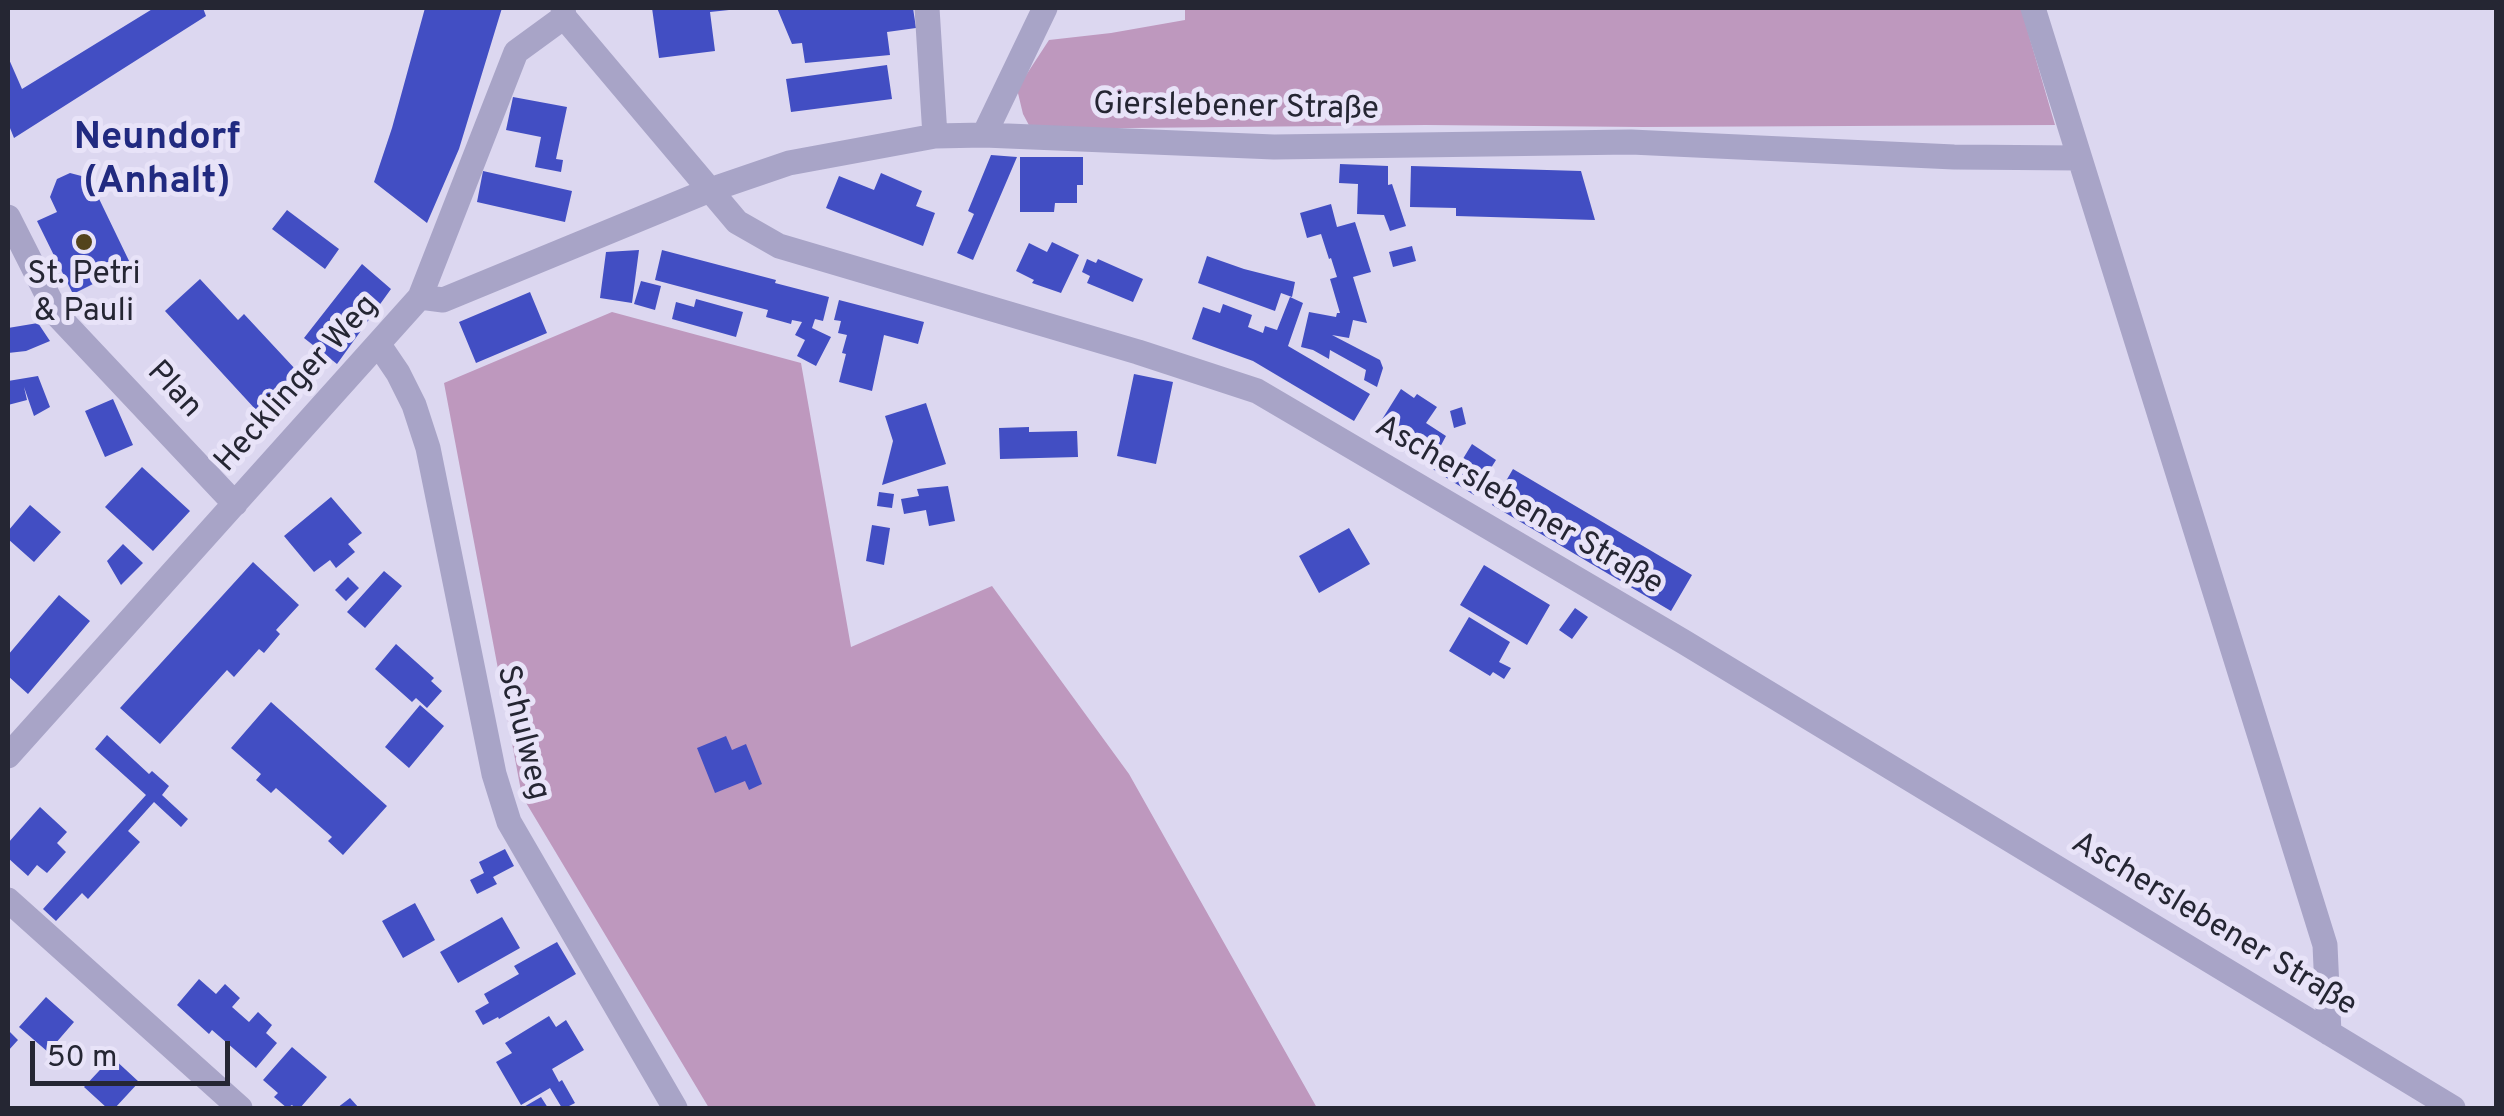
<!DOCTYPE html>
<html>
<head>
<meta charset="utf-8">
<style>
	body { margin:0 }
	#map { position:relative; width:2504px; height:1116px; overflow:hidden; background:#dcd7f0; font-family:Overpass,sans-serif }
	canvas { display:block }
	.frame { position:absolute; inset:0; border:10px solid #252633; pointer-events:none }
	.scale { position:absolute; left:30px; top:1041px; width:200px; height:45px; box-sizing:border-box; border:5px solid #252633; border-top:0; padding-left:12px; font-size:30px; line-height:35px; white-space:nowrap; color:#252633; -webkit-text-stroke:8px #e8e3f8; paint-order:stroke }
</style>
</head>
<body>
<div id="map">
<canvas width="2504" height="1116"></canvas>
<div class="frame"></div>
<div class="scale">50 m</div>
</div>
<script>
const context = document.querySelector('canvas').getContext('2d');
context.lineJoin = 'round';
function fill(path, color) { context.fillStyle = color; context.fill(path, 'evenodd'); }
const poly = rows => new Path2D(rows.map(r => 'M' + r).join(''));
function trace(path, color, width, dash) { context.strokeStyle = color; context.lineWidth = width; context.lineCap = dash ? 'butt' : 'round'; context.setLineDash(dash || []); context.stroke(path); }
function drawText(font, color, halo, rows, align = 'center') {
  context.font = font + ' Overpass,sans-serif'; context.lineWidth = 10; context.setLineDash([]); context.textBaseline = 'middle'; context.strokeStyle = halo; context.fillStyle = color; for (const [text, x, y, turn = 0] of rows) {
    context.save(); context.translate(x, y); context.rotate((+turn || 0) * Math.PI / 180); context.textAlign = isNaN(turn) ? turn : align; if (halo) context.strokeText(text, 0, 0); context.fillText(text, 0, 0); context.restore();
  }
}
fill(poly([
	[1185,8,2021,8,2055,125,1642,127,1426,125,1031,129,1023,114,1017,89,1049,40,1111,33,1185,20],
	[612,312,801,363,851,647,992,586,1129,774,1317,1108,709,1108,522,796,444,383]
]), '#be98be');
fill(poly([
	[154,8,203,8,206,16,14,138,8,123,8,57,22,89],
	[425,8,502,8,459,149,427,223,374,182,392,128],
	[652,8,729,8,729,10,710,12,715,51,659,58],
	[777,8,913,8,916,28,887,32,890,55,805,63,802,43,792,44],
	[887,65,892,99,791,112,786,79],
	[513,97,567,107,556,159,563,160,561,172,535,167,541,137,506,130],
	[991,155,1017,157,973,260,957,253,974,214,968,211],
	[1020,157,1083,157,1083,185,1077,185,1077,203,1055,203,1054,212,1020,212],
	[1340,164,1388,166,1388,185,1392,184,1406,226,1390,231,1384,215,1357,214,1358,184,1339,183],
	[1411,166,1581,171,1595,220,1456,216,1456,208,1410,207],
	[483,171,572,191,565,222,477,202],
	[70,173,89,178,131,265,73,294,37,221,57,212,50,197,57,179],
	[881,173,922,191,916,206,935,213,923,246,826,208,839,176,874,190],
	[1331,204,1337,227,1355,222,1371,272,1353,277,1367,323,1353,320,1349,338,1332,335,1380,360,1383,368,1377,387,1364,380,1366,370,1330,350,1329,359,1313,350,1301,347,1309,312,1336,317,1337,313,1340,313,1330,279,1337,277,1331,258,1329,259,1321,234,1307,238,1300,213],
	[287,210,339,249,325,269,272,229],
	[1052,242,1079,255,1061,293,1032,283,1034,280,1016,271,1029,243,1047,252],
	[1412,246,1416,261,1393,267,1389,252],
	[639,250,632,303,600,298,606,252],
	[662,250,776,280,775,283,829,297,823,321,815,319,812,328,831,337,816,366,797,356,805,340,795,335,802,322,792,320,791,324,766,317,768,310,655,280],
	[1207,256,1244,269,1295,282,1292,297,1281,293,1275,311,1198,283],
	[1087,259,1096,263,1098,259,1143,279,1133,302,1087,283,1090,276,1082,272],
	[362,264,391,289,337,364,304,338],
	[200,279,238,320,244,314,310,385,268,423,165,311],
	[641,281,661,286,655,310,634,304],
	[530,292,547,333,476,363,459,322],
	[1290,297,1303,303,1288,346,1370,394,1354,421,1253,361,1192,339,1203,307,1220,313,1223,304,1252,315,1248,327,1263,333,1265,326,1277,330],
	[696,299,743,312,736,337,672,319,676,302,694,307],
	[839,300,924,322,918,344,884,335,872,391,839,382,846,354,842,353,847,335,838,333,841,321,834,320],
	[38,323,50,341,26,351,8,353,8,328],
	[1134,374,1173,382,1156,464,1117,456],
	[38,376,50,407,34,416,24,387,27,400,8,405,8,381],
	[1401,389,1414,398,1417,394,1437,407,1426,423,1446,436,1439,449,1461,462,1472,444,1496,460,1474,495,1388,441,1389,438,1376,429],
	[113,399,133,445,105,457,85,411],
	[926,403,946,464,882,485,893,441,885,416],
	[1462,407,1466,424,1454,428,1450,411],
	[1029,427,1029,432,1077,431,1078,457,1000,459,999,428],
	[142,467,190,511,153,551,105,507],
	[1513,469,1692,575,1671,611,1492,505],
	[948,486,955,521,929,526,926,510,904,514,901,499,919,496,917,489],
	[879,492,894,494,892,508,877,506],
	[331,497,362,533,348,544,355,552,336,568,330,560,314,572,284,536],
	[30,505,61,532,34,562,8,539,8,531],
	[872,525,890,528,884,565,866,561],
	[1349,528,1370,564,1319,593,1299,556],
	[123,544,143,563,121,585,107,561],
	[253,562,299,605,276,630,280,634,264,653,259,649,234,677,227,670,160,744,120,708],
	[1484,565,1550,605,1527,645,1460,605],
	[384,571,402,586,365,628,347,612],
	[348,577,359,588,346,601,335,590],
	[59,595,90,621,28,694,8,676,8,655],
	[1575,608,1588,617,1572,639,1559,630],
	[1469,617,1510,642,1499,662,1511,668,1504,679,1493,672,1490,676,1449,651],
	[396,644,434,678,431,681,442,691,427,708,416,698,412,702,375,669],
	[271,702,387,806,343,855,328,841,332,837,276,788,271,793,256,780,261,774,231,748],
	[420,705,444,726,409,768,385,747],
	[107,735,149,774,152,771,169,786,162,795,188,819,181,827,154,802,128,831,140,842,88,899,82,893,56,921,43,909,146,795,95,749],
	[726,736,732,750,746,744,762,784,749,790,745,781,715,793,697,748],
	[40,807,67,832,57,843,66,852,47,873,37,865,28,876,8,858,8,843],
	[505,849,514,866,493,877,497,884,477,894,470,880,484,873,479,862],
	[415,903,435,940,403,958,382,921],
	[502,917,520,948,458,983,440,952],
	[557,942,576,974,499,1019,498,1017,483,1025,475,1011,489,1003,484,994,519,974,514,966],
	[199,979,216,994,225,984,240,998,232,1007,249,1022,258,1012,272,1025,266,1033,277,1043,256,1068,212,1030,209,1034,177,1005],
	[46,997,74,1022,48,1052,19,1027],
	[549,1016,556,1027,566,1020,584,1050,552,1069,559,1082,562,1080,575,1103,565,1108,562,1108,550,1088,521,1105,496,1062,512,1053,505,1043],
	[8,1030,18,1040,8,1051],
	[292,1047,327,1077,300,1108,295,1108,292,1105,287,1108,274,1097,278,1093,263,1080],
	[112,1057,139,1082,115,1108,107,1108,84,1087],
	[541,1097,548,1108,522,1108],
	[350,1098,359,1108,337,1108]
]), '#424ec3');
trace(poly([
	[563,8,564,17,737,222,779,246,1138,352,1257,391,1684,642,2453,1108],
	[927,8,935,136],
	[2033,8,2325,945,2329,1033],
	[984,135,1045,8],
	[8,217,58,316,235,504],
	[420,297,443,300,710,190,789,163,935,136,984,135,1274,147,1631,142,1954,157,2079,158],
	[379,345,398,373,414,405,428,448,494,774,509,822,675,1108],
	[8,756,420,297,516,52,564,17],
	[8,900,240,1108]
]), '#a8a4c7', 25);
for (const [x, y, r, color] of [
	[84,242,10,"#53441c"]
]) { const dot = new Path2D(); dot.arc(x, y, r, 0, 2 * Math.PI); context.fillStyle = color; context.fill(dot); trace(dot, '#e8e3f8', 4); }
drawText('32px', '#252633', '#e8e3f8', [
	["Gierslebener Straße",1236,109,1],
	["Hecklinger Weg",298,385,-48],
	["Plan",173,391,47],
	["Ascherslebener Straße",1518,507,30],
	["Schulweg",521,733,76],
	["Ascherslebener Straße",2213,926,31]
]);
drawText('32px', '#252633', '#e8e3f8', [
	["St. Petri",84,277],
	["& Pauli",84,314]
]);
drawText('bold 38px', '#212a80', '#e8e3f8', [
	["Neundorf",157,140],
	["(Anhalt)",157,184]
]);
</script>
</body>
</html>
